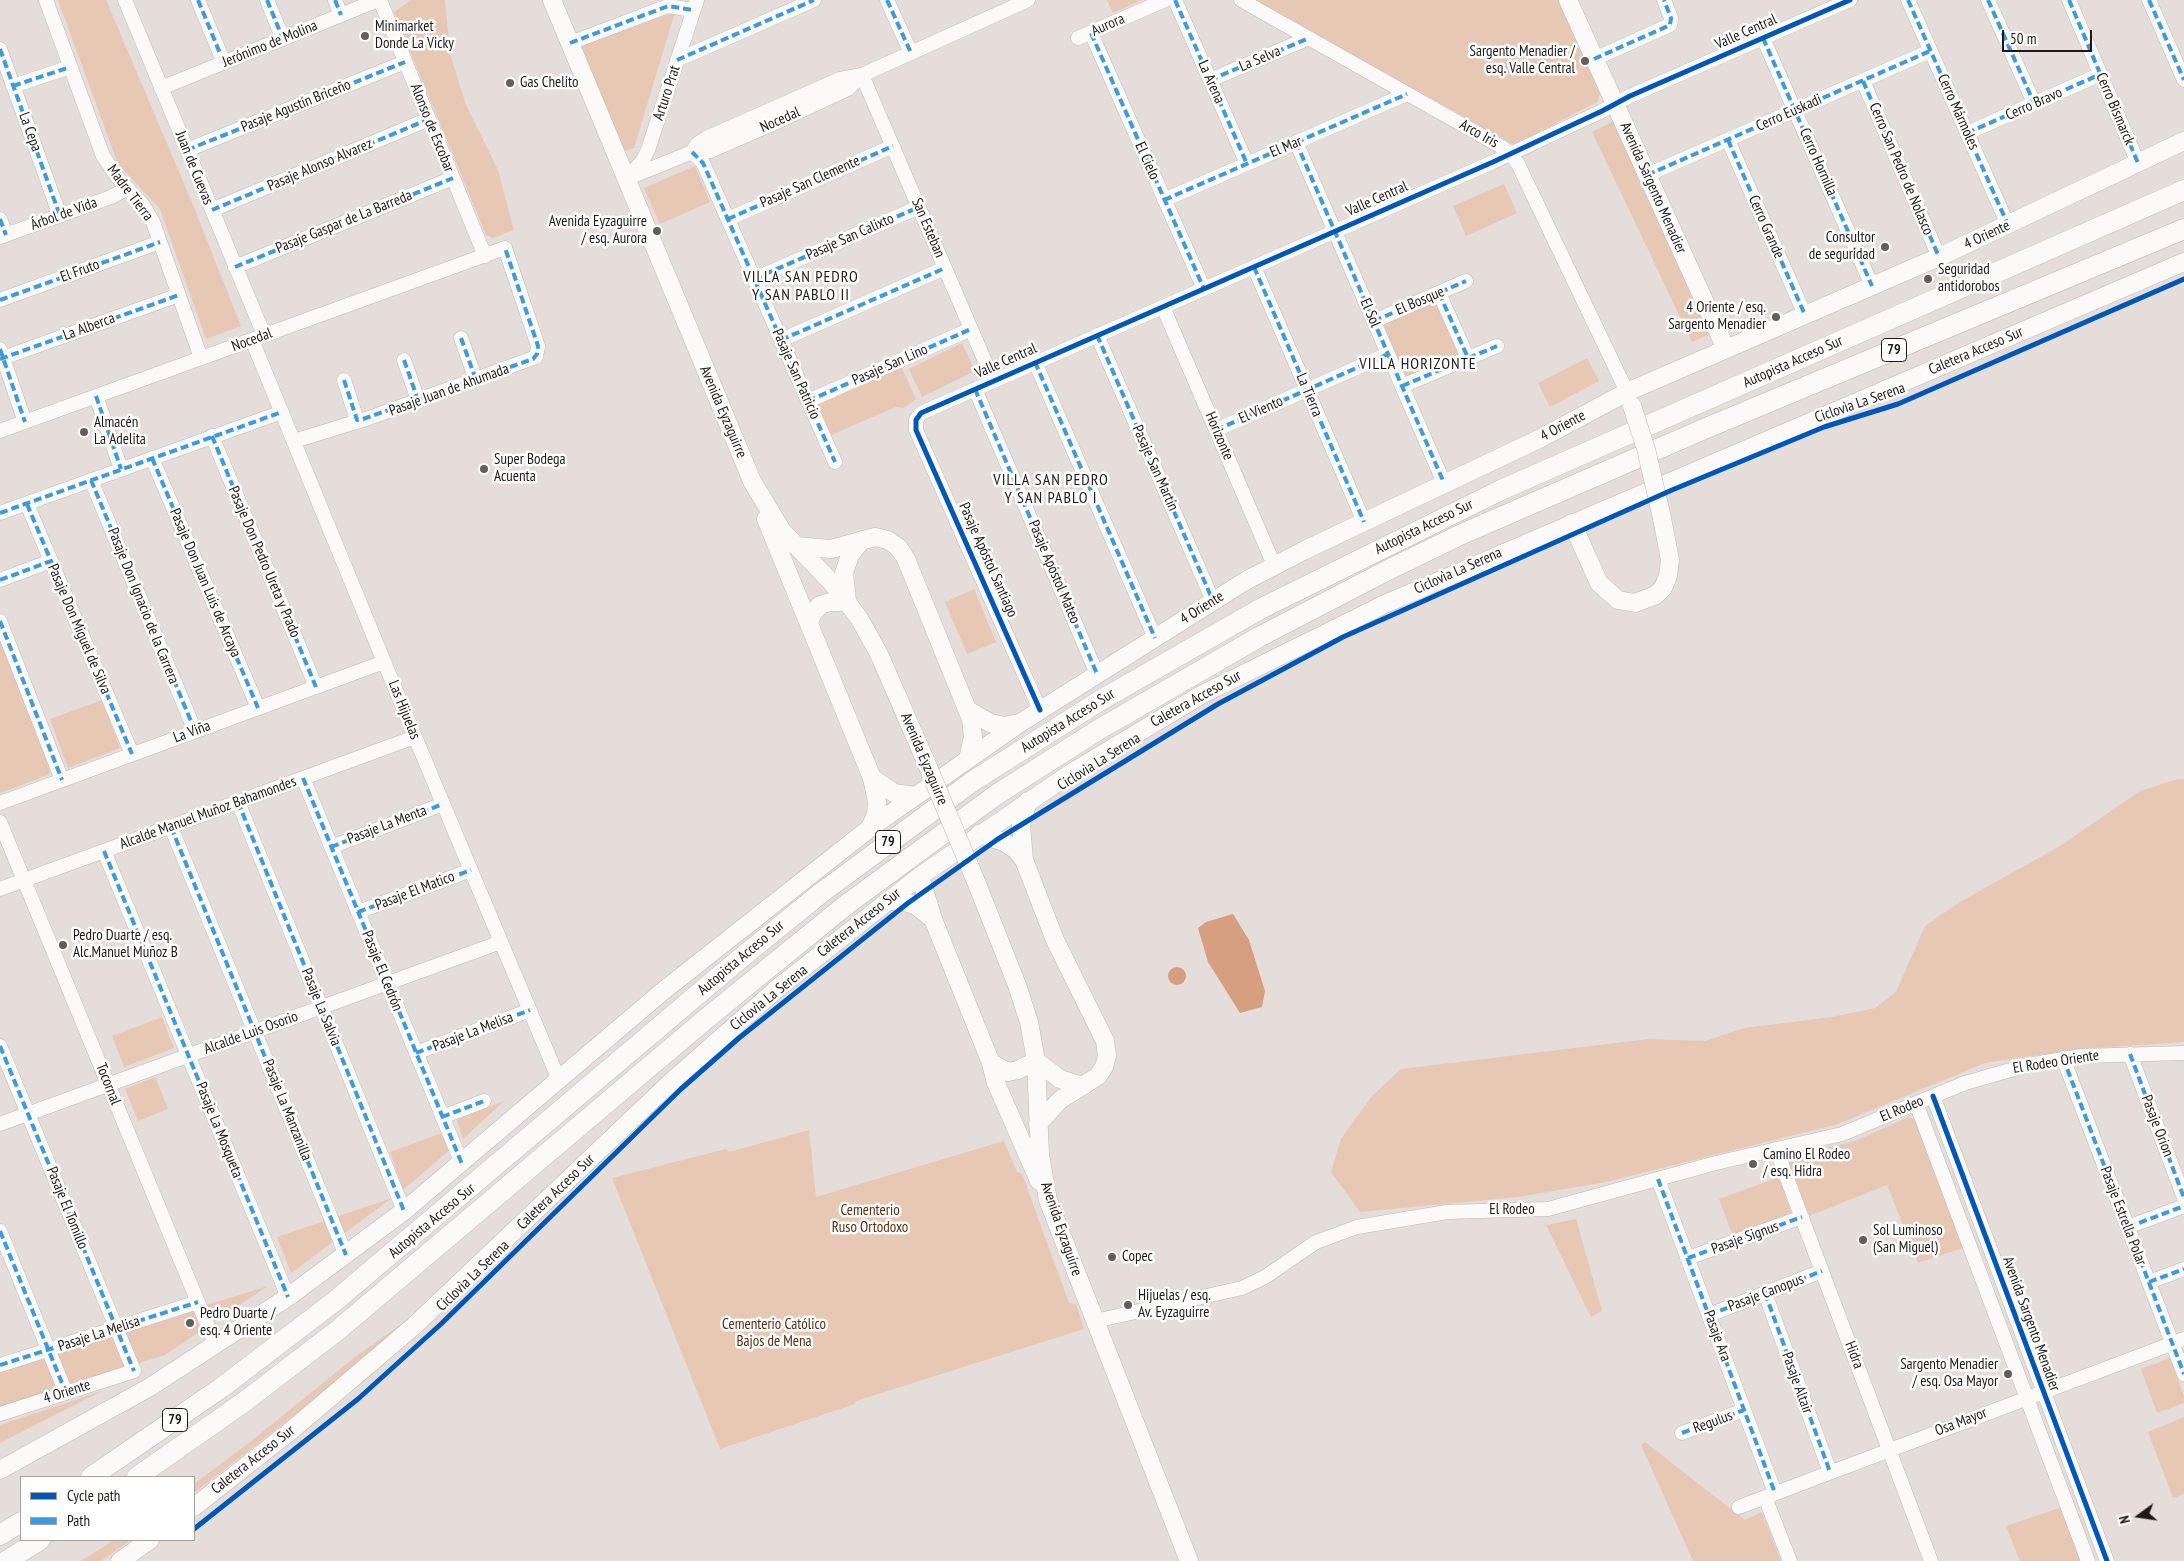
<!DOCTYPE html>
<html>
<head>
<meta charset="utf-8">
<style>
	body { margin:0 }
	#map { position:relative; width:2184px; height:1561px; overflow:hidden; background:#e4ddd9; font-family:"PT Sans Narrow",sans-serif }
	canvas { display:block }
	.legend { position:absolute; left:20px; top:1476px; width:175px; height:65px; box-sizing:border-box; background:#fff; border:1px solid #a5a3a2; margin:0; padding:6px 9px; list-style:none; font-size:15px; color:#1e1917 }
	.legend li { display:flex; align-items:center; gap:10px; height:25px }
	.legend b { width:25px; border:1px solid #a5a3a2 }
	.north { position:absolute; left:2114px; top:1491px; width:50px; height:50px; -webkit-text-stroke:4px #fff; paint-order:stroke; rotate:256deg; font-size:14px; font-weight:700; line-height:20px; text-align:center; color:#1e1917 }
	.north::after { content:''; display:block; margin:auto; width:18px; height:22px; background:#1e1917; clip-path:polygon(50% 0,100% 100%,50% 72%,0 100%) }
	.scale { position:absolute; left:2002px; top:30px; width:90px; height:22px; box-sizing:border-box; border:2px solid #1e1917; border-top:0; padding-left:6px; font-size:15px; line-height:18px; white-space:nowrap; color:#1e1917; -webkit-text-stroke:4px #fff; paint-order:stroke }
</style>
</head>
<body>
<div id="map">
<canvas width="2184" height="1561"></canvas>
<ul class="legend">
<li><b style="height:6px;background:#0057b8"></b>Cycle path</li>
<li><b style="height:6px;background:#3c9bdf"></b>Path</li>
</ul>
<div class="north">N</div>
<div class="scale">50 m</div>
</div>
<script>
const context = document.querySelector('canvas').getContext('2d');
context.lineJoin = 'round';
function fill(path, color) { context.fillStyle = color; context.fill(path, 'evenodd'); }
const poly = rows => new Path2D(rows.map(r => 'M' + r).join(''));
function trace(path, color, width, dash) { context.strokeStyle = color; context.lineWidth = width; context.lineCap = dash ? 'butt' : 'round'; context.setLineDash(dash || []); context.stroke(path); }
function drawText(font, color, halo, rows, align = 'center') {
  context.font = font + ' "PT Sans Narrow",sans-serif'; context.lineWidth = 5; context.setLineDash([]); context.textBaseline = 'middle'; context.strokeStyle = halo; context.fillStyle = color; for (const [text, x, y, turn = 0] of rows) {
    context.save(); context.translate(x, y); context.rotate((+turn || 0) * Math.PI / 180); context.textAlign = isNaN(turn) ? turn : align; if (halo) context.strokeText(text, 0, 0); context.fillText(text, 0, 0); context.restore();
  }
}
fill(poly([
	[58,0,106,0,191,200,241,326,206,339,160,209,118,164],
	[411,0,445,0,450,54,466,105,498,170,514,230,493,238,486,235,394,12],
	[1107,0,1141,0,1113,13],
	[1254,0,1561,0,1601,92,1597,102,1514,145],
	[675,12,634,148,623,151,581,46],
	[1616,120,1711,334,1692,342,1592,132],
	[695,166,710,202,660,224,644,188],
	[1504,184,1517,213,1466,236,1453,206],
	[1437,299,1461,354,1405,379,1381,324],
	[962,343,975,371,922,397,909,369],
	[1587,358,1599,381,1550,407,1538,383],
	[901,366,916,399,903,408,896,407,831,435,816,401],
	[974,589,996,642,967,654,945,602],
	[0,638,50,770,48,775,0,793],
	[102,700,120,748,68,768,50,719],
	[2178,779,2184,779,2184,1042,2079,1049,1985,1063,1838,1124,1606,1182,1518,1197,1360,1212,1331,1172,1341,1139,1371,1097,1401,1069,1649,1039,1705,1041,1744,1028,1832,1017,1875,1008,1896,992,1925,926,1960,902,2060,846,2140,791],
	[162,1017,174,1048,124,1067,112,1036],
	[155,1077,168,1109,138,1121,125,1089],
	[504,1101,463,1139,457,1120],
	[1909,1117,1916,1120,1966,1247,1918,1263,1887,1185,1809,1216,1787,1158,1855,1141],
	[809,1130,816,1197,1004,1141,1017,1172,1022,1174,1069,1303,1076,1304,1084,1329,856,1401,855,1404,720,1449,612,1178,726,1149,729,1152],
	[445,1132,451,1149,403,1190,390,1152],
	[1779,1177,1792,1215,1733,1236,1719,1199],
	[392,1198,291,1273,277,1237],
	[1576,1219,1602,1311,1591,1317,1546,1225],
	[268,1286,165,1355,0,1407,0,1369],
	[410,1318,328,1389,194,1493,194,1484,250,1442,355,1357],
	[2170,1358,2184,1396,2184,1403,2157,1413,2141,1369],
	[102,1391,0,1443,0,1425],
	[2184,1417,2184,1494,2173,1498,2148,1432],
	[1645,1442,1745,1520,1762,1512,1781,1561,1693,1561,1641,1445],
	[2062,1507,2082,1561,2020,1561,2006,1526],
	[114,1540,131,1540,101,1561,81,1561]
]), '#e7c8b5');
fill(poly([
	[1233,914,1249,940,1265,991,1262,1007,1240,1013,1208,962,1198,928,1206,922],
	'1168 976a9 9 0 1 1 18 0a9 9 0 1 1-18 0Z'
]), '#d69f7f');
const minor = poly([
	[46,0,103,156,118,178,143,205,153,222,201,358],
	[125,0,264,335],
	[198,0,224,63],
	[267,0,283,39],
	[335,0,341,15],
	[380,0,485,256],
	[887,0,911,53],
	[1175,0,1247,164],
	[1241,0,1500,146,1511,154,1518,164,1627,392],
	[1908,0,2008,225],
	[1988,0,2034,103],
	[2069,0,2138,163],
	[2149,0,2184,80],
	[1091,33,1204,289],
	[1078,38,1165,0],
	[1763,38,1872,286],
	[570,43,668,6,693,10],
	[0,49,60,216],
	[1594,59,1670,25,1671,18,1664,0],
	[677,60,814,0],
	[862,75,993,380],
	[1210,80,1309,38],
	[1863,81,1939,257],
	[13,86,70,67],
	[161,88,378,0],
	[1967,133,2101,74],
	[1728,140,1805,315],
	[1296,142,1444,483],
	[187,150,405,62],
	[692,152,697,144,706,138,840,79,862,75,1028,0],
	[692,152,703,163,835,462],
	[630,175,643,160,648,150,697,0],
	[1647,175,1930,51],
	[626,179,692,152,710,151,779,121,848,89,862,75],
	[1164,200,1407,94],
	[212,210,429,119],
	[0,219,6,235],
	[728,219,893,146],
	[0,237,111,197,128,188],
	[235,267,453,178],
	[1254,267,1364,522],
	[754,279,919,207],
	[1439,293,1468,358],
	[0,300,160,242],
	[1163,307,1274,565],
	[1374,321,1466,281],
	[1097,335,1213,601],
	[461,338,476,380],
	[252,340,415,737,559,1080],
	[781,340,945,268],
	[0,349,25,422],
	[0,359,179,295],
	[404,360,418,400],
	[1035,362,1155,638],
	[344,380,357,420],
	[1402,386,1497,346],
	[975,389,1097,674],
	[96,396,121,469],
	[808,401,971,329],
	[1216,430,1388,354],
	[0,431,505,248,538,346,536,357,369,418,294,441],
	[212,436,316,687],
	[152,458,258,708],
	[91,480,195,731],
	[27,504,132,754],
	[0,513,282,412],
	[0,580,51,561],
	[0,621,62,780],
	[1040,710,916,430,916,420,921,413,1493,162,1602,111,1630,96,1850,0],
	[303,778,462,1164],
	[238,802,404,1211],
	[0,803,384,662],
	[0,822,216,1346],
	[171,827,346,1255],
	[331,847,443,804],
	[104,851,288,1297],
	[0,889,415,737],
	[358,912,471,870],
	[0,1046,134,1371,0,1414],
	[416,1053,530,1010],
	[2130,1054,2184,1198],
	[2063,1058,2184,1374],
	[1933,1096,2107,1561],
	[1916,1103,2088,1561],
	[442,1117,484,1101],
	[0,1124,501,942],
	[1776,1149,1931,1561],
	[1658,1179,1775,1493],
	[2128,1227,2184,1206],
	[0,1231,66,1393],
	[1688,1258,1802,1217],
	[2149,1282,2184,1269],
	[1765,1293,1830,1472],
	[1709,1315,1822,1271],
	[1095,1321,1242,1288,1265,1277,1316,1242,1357,1227,1447,1212,1548,1209,1716,1163,1842,1134,1965,1083,2028,1065,2081,1056,2184,1053],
	[0,1365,198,1302],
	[1682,1433,1744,1410],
	[1765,1497,1790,1561],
	[1739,1507,2184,1339]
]);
const major = poly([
	[552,0,752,481,782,531,832,583,859,618,879,654,923,755],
	[1568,0,1726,349],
	[766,519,872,778,877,802,876,814,870,828],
	[1572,523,1599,583,1618,600,1635,603,1656,595,1663,588,1668,576,1670,560,1662,518],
	[796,546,831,549,875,537,888,540,899,548,906,559,971,719,973,737,968,759],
	[847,601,844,573,850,555,862,540],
	[809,622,813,613,820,605,830,602,848,602],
	[968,710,990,723,1005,726,1019,723],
	[872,778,894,793,915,796],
	[1028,801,1021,825,1024,860,1055,940,1105,1041,1107,1056,1104,1067,1098,1076,1060,1100,1038,1124],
	[979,834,1004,842,1016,850,1024,860],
	[920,876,933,919,991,1063,996,1083,1039,1181],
	[977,884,1017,985,1029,1022,1036,1061,1040,1155,1048,1200,1189,1561],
	[887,901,901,901,915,905,933,919],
	[1036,1061,1060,1079,1083,1086],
	[991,1063,1008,1072,1018,1070,1036,1061],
	[0,1470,150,1387,288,1297,404,1211,663,991,870,828,1020,723,1247,580,1305,550,1541,438,1627,392,1939,257,2184,141],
	[194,1507,293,1429,414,1326,671,1082,779,987,920,876,1071,773,1201,695,1385,604,2184,262],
	[120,1561,150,1540]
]);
const highway = poly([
	[91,1477,221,1388,335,1301,736,962,821,893,973,781,1101,700,1262,608,1501,490,2184,190],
	[137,1477,244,1402,338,1330,707,1018,846,905,996,795,1098,730,1259,637,1386,571,1462,534,1704,429,2184,229],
	[0,1535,21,1522],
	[6,1561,40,1540]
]);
trace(minor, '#bfb9b6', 15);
trace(major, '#bfb9b6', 19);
trace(highway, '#bfb9b6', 21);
trace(minor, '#fbfaf9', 14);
trace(major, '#fbfaf9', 18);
trace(highway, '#fbfaf9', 20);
const majorBridge = poly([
	[1632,406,1646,449,1662,518],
	[923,755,977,884]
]);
trace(majorBridge, '#bfb9b6', 19, []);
trace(majorBridge, '#fbfaf9', 18);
trace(poly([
	[198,0,224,63],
	[267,0,283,39],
	[335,0,341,15],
	[887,0,911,53],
	[1175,0,1247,164],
	[1908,0,2008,225],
	[1988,0,2034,103],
	[2069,0,2138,163],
	[2149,0,2184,80],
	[1091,33,1204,289],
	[1763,38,1872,286],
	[570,43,668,6,693,10],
	[0,49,60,216],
	[1594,59,1670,25,1671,18,1664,0],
	[677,60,814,0],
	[1210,80,1309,38],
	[1863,81,1939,257],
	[13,86,70,67],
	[1967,133,2101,74],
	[1728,140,1805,315],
	[1296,142,1444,483],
	[187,150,405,62],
	[692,152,703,163,835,462],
	[1647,175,1930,51],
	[1164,200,1407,94],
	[212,210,429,119],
	[0,219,6,235],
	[728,219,893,146],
	[235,267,453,178],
	[1254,267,1364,522],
	[754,279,919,207],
	[1439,293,1468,358],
	[0,300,160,242],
	[1374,321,1466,281],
	[1097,335,1213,601],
	[461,338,476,380],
	[781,340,945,268],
	[0,349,25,422],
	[0,359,179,295],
	[404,360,418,400],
	[1035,362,1155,638],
	[344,380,357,420,363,419,533,359,537,354,538,346,505,248],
	[1402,386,1497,346],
	[975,389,1097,674],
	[96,396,121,469],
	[808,401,971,329],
	[1216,430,1388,354],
	[212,436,316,687],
	[152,458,258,708],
	[91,480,195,731],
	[27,504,132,754],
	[0,513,282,412],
	[0,580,51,561],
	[0,621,62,780],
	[303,778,462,1164],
	[238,802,404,1211],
	[171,827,346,1255],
	[331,847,443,804],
	[104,851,288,1297],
	[358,912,471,870],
	[0,1046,134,1371],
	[416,1053,530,1010],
	[2130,1054,2184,1198],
	[2063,1058,2184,1374],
	[442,1117,484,1101],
	[1658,1179,1775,1493],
	[2128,1227,2184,1206],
	[0,1231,66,1393],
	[1688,1258,1802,1217],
	[2149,1282,2184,1269],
	[1765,1293,1830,1472],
	[1709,1315,1822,1271],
	[0,1365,198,1302],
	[1682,1433,1744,1410]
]), '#3c9bdf', 4, [8, 4]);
trace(poly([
	[1040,710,916,430,916,420,921,413,1493,162,1602,111,1630,96,1850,0],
	[1933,1096,2107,1561],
	[194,1529,358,1399,441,1324,681,1089,739,1038,908,903,998,839,1218,704,1343,637,1672,490,1824,427,1898,404,2184,279]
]), '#0057b8', 5);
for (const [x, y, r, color] of [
	[365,36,5,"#635e5b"],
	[1585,61,5,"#635e5b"],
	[510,83,5,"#635e5b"],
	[657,231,5,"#635e5b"],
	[1885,247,5,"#635e5b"],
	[1928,279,5,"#635e5b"],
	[1776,317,5,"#635e5b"],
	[84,432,5,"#635e5b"],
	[484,469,5,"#635e5b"],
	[63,945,5,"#635e5b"],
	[1753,1164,5,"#635e5b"],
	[1863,1240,5,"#635e5b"],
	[1112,1257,5,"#635e5b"],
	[1128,1305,5,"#635e5b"],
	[190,1323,5,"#635e5b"],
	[2008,1374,5,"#635e5b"]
]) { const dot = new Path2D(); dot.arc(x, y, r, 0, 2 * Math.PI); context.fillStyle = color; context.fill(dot); trace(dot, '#fff', 2); }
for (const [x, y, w] of [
	[1894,350,25],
	[888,842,25],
	[175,1420,25]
]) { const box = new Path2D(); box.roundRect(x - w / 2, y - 11.5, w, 23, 4); context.fillStyle = '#fff'; context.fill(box); trace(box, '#1e1917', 1); }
drawText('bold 14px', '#1e1917', null, [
	["79",1894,350],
	["79",888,842],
	["79",175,1420]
]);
drawText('15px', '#1e1917', '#fff', [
	["Aurora",1108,25,-24],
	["Valle Central",1746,32,-24],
	["Jerónimo de Molina",270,44,-22],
	["La Selva",1260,59,-23],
	["La Arena",1211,82,66],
	["Arturo Prat",667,93,-72],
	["Cerro Bravo",2034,104,-24],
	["Pasaje Agustín Briceño",296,106,-22],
	["Cerro Bismarck",2115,109,67],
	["Cerro Mármoles",1958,112,66],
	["Cerro Euskadi",1789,113,-24],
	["Nocedal",780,120,-24],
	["Alonso de Escobar",432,128,68],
	["La Cepa",30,132,70],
	["Arco Iris",1479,134,29],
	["El Mar",1286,147,-23],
	["El Cielo",1147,161,66],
	["Cerro Hornilla",1818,162,66],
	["Pasaje Alonso Alvarez",320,165,-23],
	["Juan de Cuevas",194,168,68],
	["Cerro San Pedro de Nolasco",1901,169,67],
	["Pasaje San Clemente",810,182,-24],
	["Avenida Sargento Menadier",1653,188,66],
	["Madre Tierra",130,193,53],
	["Valle Central",1377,199,-24],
	["Árbol de Vida",64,214,-20],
	["Pasaje Gaspar de La Barreda",344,222,-22],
	["Cerro Grande",1766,227,66],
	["San Esteban",928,228,67],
	["4 Oriente",1987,235,-25],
	["Pasaje San Calixto",850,237,-24],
	["El Fruto",80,271,-20],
	["El Bosque",1420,301,-23],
	["El Sol",1370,313,67],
	["La Alberca",89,327,-20],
	["Nocedal",252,340,-20],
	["Caletera Acceso Sur",1976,351,-23],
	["Valle Central",1006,361,-24],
	["Autopista Acceso Sur",1793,362,-24],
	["Pasaje San Lino",890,365,-24],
	["Pasaje San Patricio",796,374,66],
	["Pasaje Juan de Ahumada",449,390,-20],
	["La Tierra",1309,395,67],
	["Ciclovìa La Serena",1860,403,-19],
	["El Viento",1261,410,-24],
	["Avenida Eyzaguirre",723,412,67],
	["4 Oriente",1563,426,-28],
	["Horizonte",1219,436,67],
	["Pasaje San Martín",1155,468,66],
	["Autopista Acceso Sur",1424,527,-26],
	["Pasaje Apóstol Santiago",988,560,66],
	["Pasaje Don Pedro Ureta y Prado",264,562,67],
	["Ciclovìa La Serena",1458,571,-24],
	["Pasaje Apóstol Mateo",1054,572,67],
	["Pasaje Don Juan Luis de Arcaya",205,583,67],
	["Pasaje Don Ignacio de la Carrera",143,606,68],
	["4 Oriente",1202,608,-32],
	["Pasaje Don Miguel de Silva",79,629,67],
	["Caletera Acceso Sur",1196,699,-29],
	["Las Hijuelas",404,710,68],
	["Autopista Acceso Sur",1068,721,-32],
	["La Viña",192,732,-20],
	["Avenida Eyzaguirre",924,759,67],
	["Ciclovìa La Serena",1099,762,-32],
	["Alcalde Manuel Muñoz Bahamondes",208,813,-20],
	["Pasaje La Menta",387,825,-21],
	["Pasaje El Matico",415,891,-21],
	["Caletera Acceso Sur",859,923,-38],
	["Autopista Acceso Sur",741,958,-40],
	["Pasaje El Cedrón",382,971,68],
	["Ciclovìa La Serena",769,998,-39],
	["Pasaje La Salvia",321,1007,68],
	["Pasaje La Melisa",473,1032,-21],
	["Alcalde Luis Osorio",251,1033,-20],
	["El Rodeo Oriente",2056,1062,-9],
	["Tocornal",108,1084,68],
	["El Rodeo",1902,1109,-23],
	["Pasaje La Manzanilla",287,1110,68],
	["Pasaje Orion",2157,1126,69],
	["Pasaje La Mosqueta",219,1130,68],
	["Caletera Acceso Sur",556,1192,-44],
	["Pasaje El Tomillo",67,1208,68],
	["El Rodeo",1512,1210],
	["Pasaje Estrella Polar",2123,1216,69],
	["Autopista Acceso Sur",432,1221,-40],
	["Avenida Eyzaguirre",1061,1229,71],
	["Pasaje Signus",1745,1238,-20],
	["Ciclovìa La Serena",473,1276,-44],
	["Pasaje Canopus",1766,1293,-21],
	["Avenida Sargento Menadier",2031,1324,70],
	["Pasaje La Melisa",99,1334,-18],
	["Pasaje Ara",1717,1336,70],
	["Hidra",1854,1355,69],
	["Pasaje Altair",1797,1383,70],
	["4 Oriente",67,1392,-18],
	["Regulus",1713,1422,-20],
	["Osa Mayor",1961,1422,-21],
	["Caletera Acceso Sur",253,1460,-38]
]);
drawText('15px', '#1e1917', '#fff', [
	["Minimarket",375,27],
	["Donde La Vicky",375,44],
	["Sargento Menadier /",1575,52,"right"],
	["esq. Valle Central",1575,69,"right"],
	["Gas Chelito",520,83],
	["Avenida Eyzaguirre",647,222,"right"],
	["/ esq. Aurora",647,239,"right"],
	["Consultor",1875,238,"right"],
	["de seguridad",1875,255,"right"],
	["Seguridad",1938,270],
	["antidorobos",1938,287],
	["4 Oriente / esq.",1766,308,"right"],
	["Sargento Menadier",1766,325,"right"],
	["Almacén",94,423],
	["La Adelita",94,440],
	["Super Bodega",494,460],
	["Acuenta",494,477],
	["Pedro Duarte / esq.",73,936],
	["Alc.Manuel Muñoz B",73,953],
	["Camino El Rodeo",1763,1155],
	["/ esq. Hidra",1763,1172],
	["Sol Luminoso",1873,1231],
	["(San Miguel)",1873,1248],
	["Copec",1122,1257],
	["Hijuelas / esq.",1138,1296],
	["Av. Eyzaguirre",1138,1313],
	["Pedro Duarte /",200,1314],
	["esq. 4 Oriente",200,1331],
	["Sargento Menadier",1998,1365,"right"],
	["/ esq. Osa Mayor",1998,1382,"right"]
], 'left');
drawText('15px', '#5c2b09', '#fff', [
	["Cementerio",870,1211],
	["Ruso Ortodoxo",870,1228],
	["Cementerio Católico",774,1325],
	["Bajos de Mena",774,1342]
]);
context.letterSpacing = '1px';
drawText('16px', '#1e1917', '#fff', [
	["VILLA SAN PEDRO",801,277],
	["Y SAN PABLO II",801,295],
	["VILLA HORIZONTE",1418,364],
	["VILLA SAN PEDRO",1051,480],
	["Y SAN PABLO I",1051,498]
]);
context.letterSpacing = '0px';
</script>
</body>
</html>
